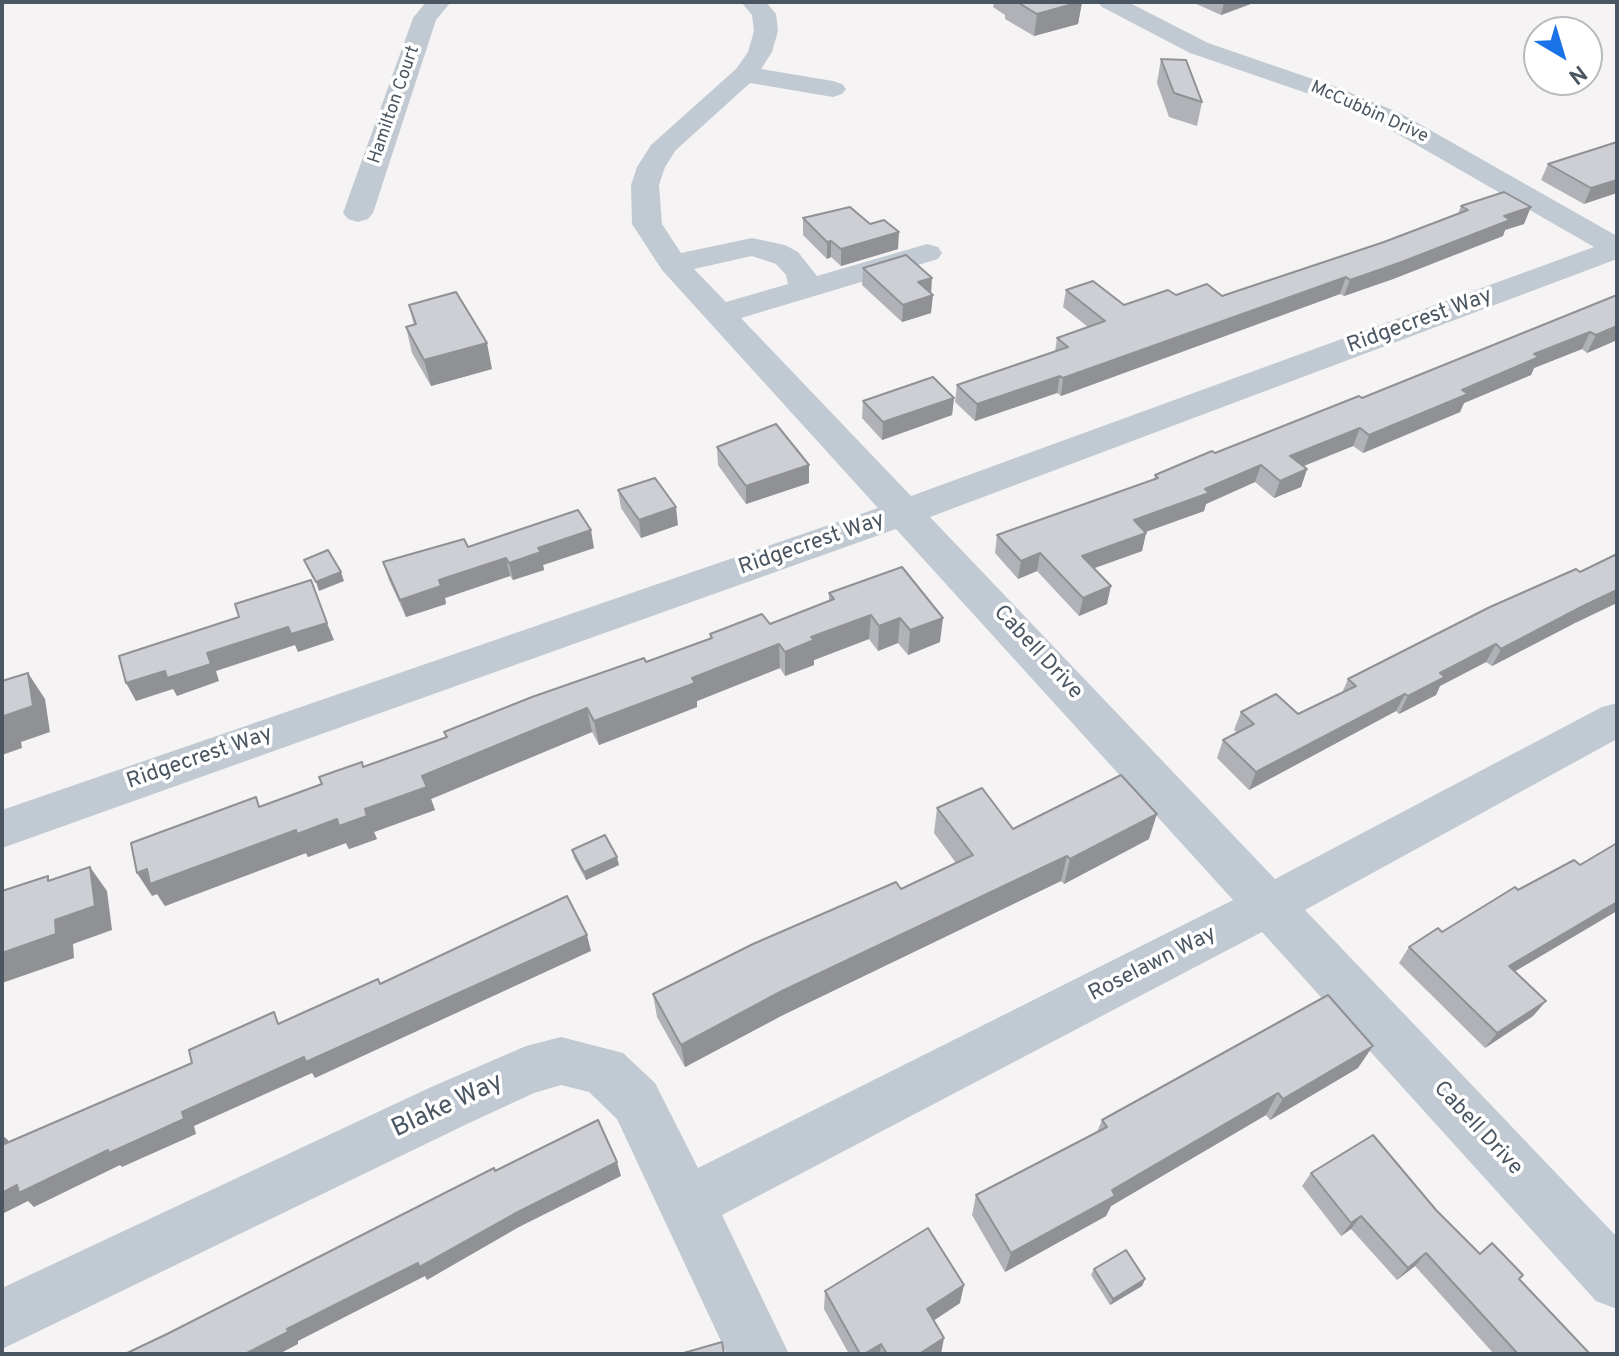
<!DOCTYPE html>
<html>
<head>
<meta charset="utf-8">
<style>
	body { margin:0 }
	#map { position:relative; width:1619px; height:1356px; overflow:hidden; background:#f5f3f3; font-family:Overpass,sans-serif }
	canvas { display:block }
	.frame { position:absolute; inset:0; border:4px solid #4a5661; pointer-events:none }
	.north { position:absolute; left:1523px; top:16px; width:80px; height:80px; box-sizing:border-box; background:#fff; border:2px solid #b7bbc0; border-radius:50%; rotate:142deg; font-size:22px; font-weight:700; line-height:32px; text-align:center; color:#4a5661 }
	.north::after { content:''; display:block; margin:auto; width:28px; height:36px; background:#1a73e8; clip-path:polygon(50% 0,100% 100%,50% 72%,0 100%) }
</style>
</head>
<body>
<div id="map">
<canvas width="1619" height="1356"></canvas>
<div class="frame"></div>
<div class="north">N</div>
</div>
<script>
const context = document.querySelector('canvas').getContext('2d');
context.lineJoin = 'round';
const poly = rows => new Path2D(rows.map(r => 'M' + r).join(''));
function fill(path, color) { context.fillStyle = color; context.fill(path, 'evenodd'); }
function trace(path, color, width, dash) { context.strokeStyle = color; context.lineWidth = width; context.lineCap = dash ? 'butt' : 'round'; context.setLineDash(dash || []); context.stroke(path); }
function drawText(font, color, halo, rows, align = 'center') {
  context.font = font + ' Overpass,sans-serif'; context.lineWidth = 7; context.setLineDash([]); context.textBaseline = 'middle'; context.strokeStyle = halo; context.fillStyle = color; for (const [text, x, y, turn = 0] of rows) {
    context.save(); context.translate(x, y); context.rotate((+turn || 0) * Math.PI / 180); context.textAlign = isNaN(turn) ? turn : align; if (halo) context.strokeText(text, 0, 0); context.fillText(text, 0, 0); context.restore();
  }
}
fill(poly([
	[426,2,451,2,436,20,373,213,368,219,358,222,348,219,343,213,413,18,426,2],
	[741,2,766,2,776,14,778,31,772,52,761,69,833,81,842,84,846,89,842,94,833,97,750,83,676,150,665,167,659,185,662,224,681,253,752,238,785,245,798,252,817,276,927,244,938,247,942,253,938,259,741,318,911,496,1594,247,1382,125,1318,97,1190,53,1102,7,1098,2,1128,2,1208,43,1336,87,1400,113,1617,236,1617,259,930,517,1275,879,1602,707,1617,703,1617,739,1305,910,1617,1237,1617,1309,1596,1301,1262,932,722,1215,789,1354,727,1354,617,1119,589,1092,561,1085,534,1093,467,1124,2,1349,2,1288,429,1088,526,1046,561,1037,623,1053,655,1083,698,1168,1233,900,896,529,2,848,2,810,878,508,662,270,632,224,631,185,637,167,651,145,736,69,748,52,754,31,752,15,741,2],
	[752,256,776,264,786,275,788,284,726,302,694,269,752,256]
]), '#c1cad2');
fill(poly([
	[994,2,1082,2,1078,24,1034,36,1005,19,1005,15,993,7],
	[1192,2,1256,2,1221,15],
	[1161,59,1202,102,1197,126,1169,117,1157,83],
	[1617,142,1584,204,1541,180,1548,164],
	[1461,206,1524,224,1505,230,1503,236,1393,279,1344,296,1340,294,1061,396,1057,393,975,421,955,402,957,385,1055,352,1057,338,1088,327,1063,307,1066,290,1124,305,1176,295,1222,296,1384,242,1458,214],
	[803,218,870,224,898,249,841,266,831,257,827,259,803,235],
	[863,268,931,294,931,313,902,322,862,285],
	[1617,295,1617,340,1587,353,1582,349,1534,368,1531,375,1464,403,1460,412,1363,453,1353,446,1303,466,1307,469,1301,487,1274,498,1255,482,1206,504,1204,511,1145,532,1146,533,1142,551,1094,568,1107,604,1079,616,1037,571,1018,579,995,553,997,535,1154,480,1155,475,1362,398],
	[409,305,492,369,431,386,412,353,406,327,414,325],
	[954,398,952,415,882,440,862,418,863,401],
	[717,447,809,483,746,504,718,465],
	[618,490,678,525,641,538,621,508],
	[468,547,594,548,543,565,544,570,513,580,510,576,445,598,446,604,406,617,389,580,383,562],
	[902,567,940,642,908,655,898,643,878,651,869,639,814,660,814,665,785,676,780,668,697,701,697,707,599,745,592,732,431,799,435,810,374,832,377,839,349,849,346,843,308,857,306,853,165,906,157,894,152,896,260,806,446,738,444,732,646,662,710,638,710,634,770,624,829,601,829,593],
	[1573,624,1492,666,1486,662,1440,686,1436,695,1399,714,1396,711,1249,790,1217,758,1223,740,1238,733,1234,730,1241,712,1298,714,1342,693,1348,679],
	[937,808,1013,829,1149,839,1064,884,1061,881,783,1015,685,1067,657,1017,653,994,901,889,956,863,934,833],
	[572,850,619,865,586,880,574,858],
	[1442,932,1515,971,1546,1001,1533,1016,1485,1048,1399,963,1409,947],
	[1358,1068,1270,1120,1266,1115,1111,1206,1106,1216,1005,1272,972,1215,976,1195,1097,1132,1102,1120],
	[1311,1173,1436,1210,1480,1254,1519,1279,1590,1354,1494,1354,1415,1266,1397,1280,1351,1229,1341,1236,1302,1186],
	[1094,1269,1145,1279,1142,1286,1110,1305,1091,1275],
	[825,1291,960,1303,934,1320,941,1354,849,1354,824,1309]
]), '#b0b2b7');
fill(poly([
	[1082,2,1078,24,1034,36,1037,14],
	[1224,2,1256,2,1221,15],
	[1617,180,1617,193,1584,204,1591,188],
	[1531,207,1524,224,1505,230,1503,236,1393,279,1344,296,1350,280,1504,216],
	[899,232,898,249,841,266,841,249],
	[831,241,831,257,827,259,827,242],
	[1346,277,1340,294,1061,396,1063,378],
	[932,278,931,295,918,282],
	[933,295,931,313,902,322,903,305],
	[1617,326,1617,340,1587,353,1596,335],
	[1590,332,1582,349,1534,368,1531,375,1464,403,1460,412,1363,453,1369,435,1534,354],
	[487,343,492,369,431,386,424,360],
	[1060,376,1057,393,975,421,977,404],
	[954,398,952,415,882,440,883,422],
	[1360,428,1353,446,1284,474,1290,456],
	[809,465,809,483,746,504,746,486],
	[1261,465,1255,482,1206,504,1204,511,1129,538,1134,520],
	[1307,469,1301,487,1274,498,1280,481],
	[676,507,678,525,641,538,639,520],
	[591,530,594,548,543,565,544,570,513,580,509,563,538,548],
	[1146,533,1142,551,1078,574,1082,556],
	[1040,553,1037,571,1018,579,1021,561],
	[506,558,510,576,445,598,446,604,406,617,400,600,439,580],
	[341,572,344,581,319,591,316,582],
	[1111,586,1107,604,1079,616,1083,598],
	[1617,590,1617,603,1573,624,1492,666,1501,649,1583,606],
	[871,615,869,639,814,660,814,665,785,676,785,652,811,637],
	[900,618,898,643,878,651,879,626],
	[943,618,940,642,908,655,910,630],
	[327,623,334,640,298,652,295,645,216,671,219,681,177,696,173,689,136,701,126,683,207,653,288,627],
	[779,644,780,668,697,701,697,707,599,745,594,721,692,678],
	[1496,644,1486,662,1440,686,1436,695,1399,714,1408,696,1440,673],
	[28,673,45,699,50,732,21,742,22,748,2,755,2,723,4,716],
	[1405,694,1396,711,1249,790,1256,772],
	[587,708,592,732,431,799,435,810,374,832,377,839,349,849,346,843,308,857,306,853,165,906,157,894,152,896,137,873,296,830,365,809,422,776],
	[1157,814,1149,839,1064,884,1070,859],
	[1067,856,1061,881,783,1015,685,1067,681,1045,782,991],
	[617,857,619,865,586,880,584,872],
	[90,867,107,891,112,930,73,944,74,958,2,983,2,953,55,920],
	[1617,902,1617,911,1497,982,1509,966],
	[587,935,591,951,315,1078,312,1073,194,1126,196,1134,122,1167,120,1165,34,1207,28,1201,2,1214,2,1193,17,1185,108,1150,182,1112,304,1057],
	[1546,1001,1533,1016,1485,1048,1497,1033],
	[1373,1046,1358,1068,1270,1120,1283,1099],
	[1278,1093,1266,1115,1111,1206,1106,1216,1005,1272,1011,1253,1112,1190],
	[2,1135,8,1140,12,1161,2,1152],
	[617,1162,621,1176,519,1227,427,1280,425,1276,298,1341,298,1344,279,1354,245,1354,287,1329],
	[1361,1216,1351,1229,1341,1236,1351,1223],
	[1426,1253,1415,1266,1397,1280,1408,1268],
	[1145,1279,1142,1286,1110,1305,1113,1299],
	[964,1285,960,1303,924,1327,927,1309],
	[944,1338,941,1354,919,1354],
	[881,1344,880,1354,864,1354]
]), '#909195');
const building = poly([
	[1017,2,1080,2,1037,14,1017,2],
	[1161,59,1186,60,1202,102,1174,93,1161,59],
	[1617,142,1617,180,1591,188,1548,164,1617,142],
	[1504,192,1531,207,1504,216,1510,220,1399,263,1350,280,1346,277,1063,378,1060,376,977,404,957,385,1068,347,1057,338,1105,321,1066,290,1093,281,1124,305,1168,290,1176,295,1207,284,1222,296,1384,242,1468,210,1461,206,1504,192],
	[850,207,870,224,884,220,899,232,841,249,831,241,827,242,803,218,850,207],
	[906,255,932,278,918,282,933,295,903,305,863,268,906,255],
	[456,292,487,343,424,360,406,327,416,324,409,305,456,292],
	[1617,295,1617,326,1596,335,1590,332,1534,354,1539,357,1462,390,1468,394,1369,435,1360,428,1290,456,1307,469,1280,481,1261,465,1205,489,1209,493,1134,520,1146,533,1082,556,1111,586,1083,598,1040,553,1021,561,997,535,1158,478,1155,475,1212,451,1215,453,1359,396,1362,398,1617,295],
	[933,377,954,398,883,422,863,401,933,377],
	[776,424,809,465,746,486,717,447,776,424],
	[655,478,676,507,639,520,618,490,655,478],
	[578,510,591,530,538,548,541,552,509,563,506,558,439,580,441,586,400,600,383,562,464,539,468,547,578,510],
	[328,550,341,572,316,582,304,560,328,550],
	[1617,554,1617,590,1583,606,1501,649,1496,644,1440,673,1445,677,1408,696,1405,694,1256,772,1223,740,1254,724,1241,712,1276,694,1298,714,1356,686,1348,679,1490,607,1576,569,1580,572,1617,554],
	[902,567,943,618,910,630,900,618,879,626,871,615,811,637,814,640,785,652,779,644,692,678,695,683,594,721,587,708,422,776,427,787,365,809,367,816,339,826,337,819,297,834,296,830,150,884,147,869,137,873,131,843,256,797,259,807,322,784,319,777,362,762,363,767,447,737,444,732,532,697,644,658,646,662,712,638,710,634,762,614,770,624,834,599,829,593,902,567],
	[311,580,327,623,291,634,288,627,207,653,211,664,167,678,165,671,126,683,119,656,239,617,235,604,311,580],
	[28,673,33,706,4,716,5,722,2,723,2,681,28,673],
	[1121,775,1157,814,1070,859,1067,856,782,991,681,1045,653,994,753,944,896,882,901,889,973,855,937,808,982,788,1013,829,1121,775],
	[605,835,617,857,584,872,572,850,605,835],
	[1617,843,1617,902,1509,966,1546,1001,1497,1033,1409,947,1438,928,1442,932,1515,887,1518,890,1574,860,1580,865,1617,843],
	[90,867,95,906,55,920,56,934,2,953,2,891,48,876,48,881,90,867],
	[567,896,587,935,306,1062,304,1057,182,1112,184,1119,109,1153,108,1150,19,1193,17,1185,2,1193,2,1145,192,1063,189,1050,274,1012,278,1024,378,979,380,984,567,896],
	[1328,995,1373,1046,1283,1099,1278,1093,1112,1190,1115,1196,1011,1253,976,1195,1107,1127,1102,1120,1328,995],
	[598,1120,617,1162,514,1214,419,1267,418,1263,287,1329,288,1332,245,1354,125,1354,167,1334,494,1168,495,1171,598,1120],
	[1373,1135,1436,1210,1480,1254,1492,1243,1523,1275,1519,1279,1590,1354,1518,1354,1426,1253,1408,1268,1361,1216,1351,1223,1311,1173,1373,1135],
	[928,1228,964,1285,927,1309,944,1338,919,1354,887,1354,881,1344,864,1354,860,1354,825,1291,928,1228],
	[1126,1250,1145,1279,1113,1299,1094,1269,1126,1250],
	[722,1342,724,1354,680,1354,722,1342]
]);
fill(building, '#cdcfd5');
trace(building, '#909195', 2);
drawText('18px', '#4a5661', '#fff', [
	["Hamilton Court",395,105,-71],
	["McCubbin Drive",1369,113,24]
]);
drawText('22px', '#4a5661', '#fff', [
	["Ridgecrest Way",1420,322,-20],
	["Ridgecrest Way",812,545,-19],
	["Cabell Drive",1037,653,47],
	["Ridgecrest Way",200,759,-19],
	["Roselawn Way",1153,965,-27],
	["Cabell Drive",1477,1129,47]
]);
drawText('26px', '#4a5661', '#fff', [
	["Blake Way",448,1107,-25]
]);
</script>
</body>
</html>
